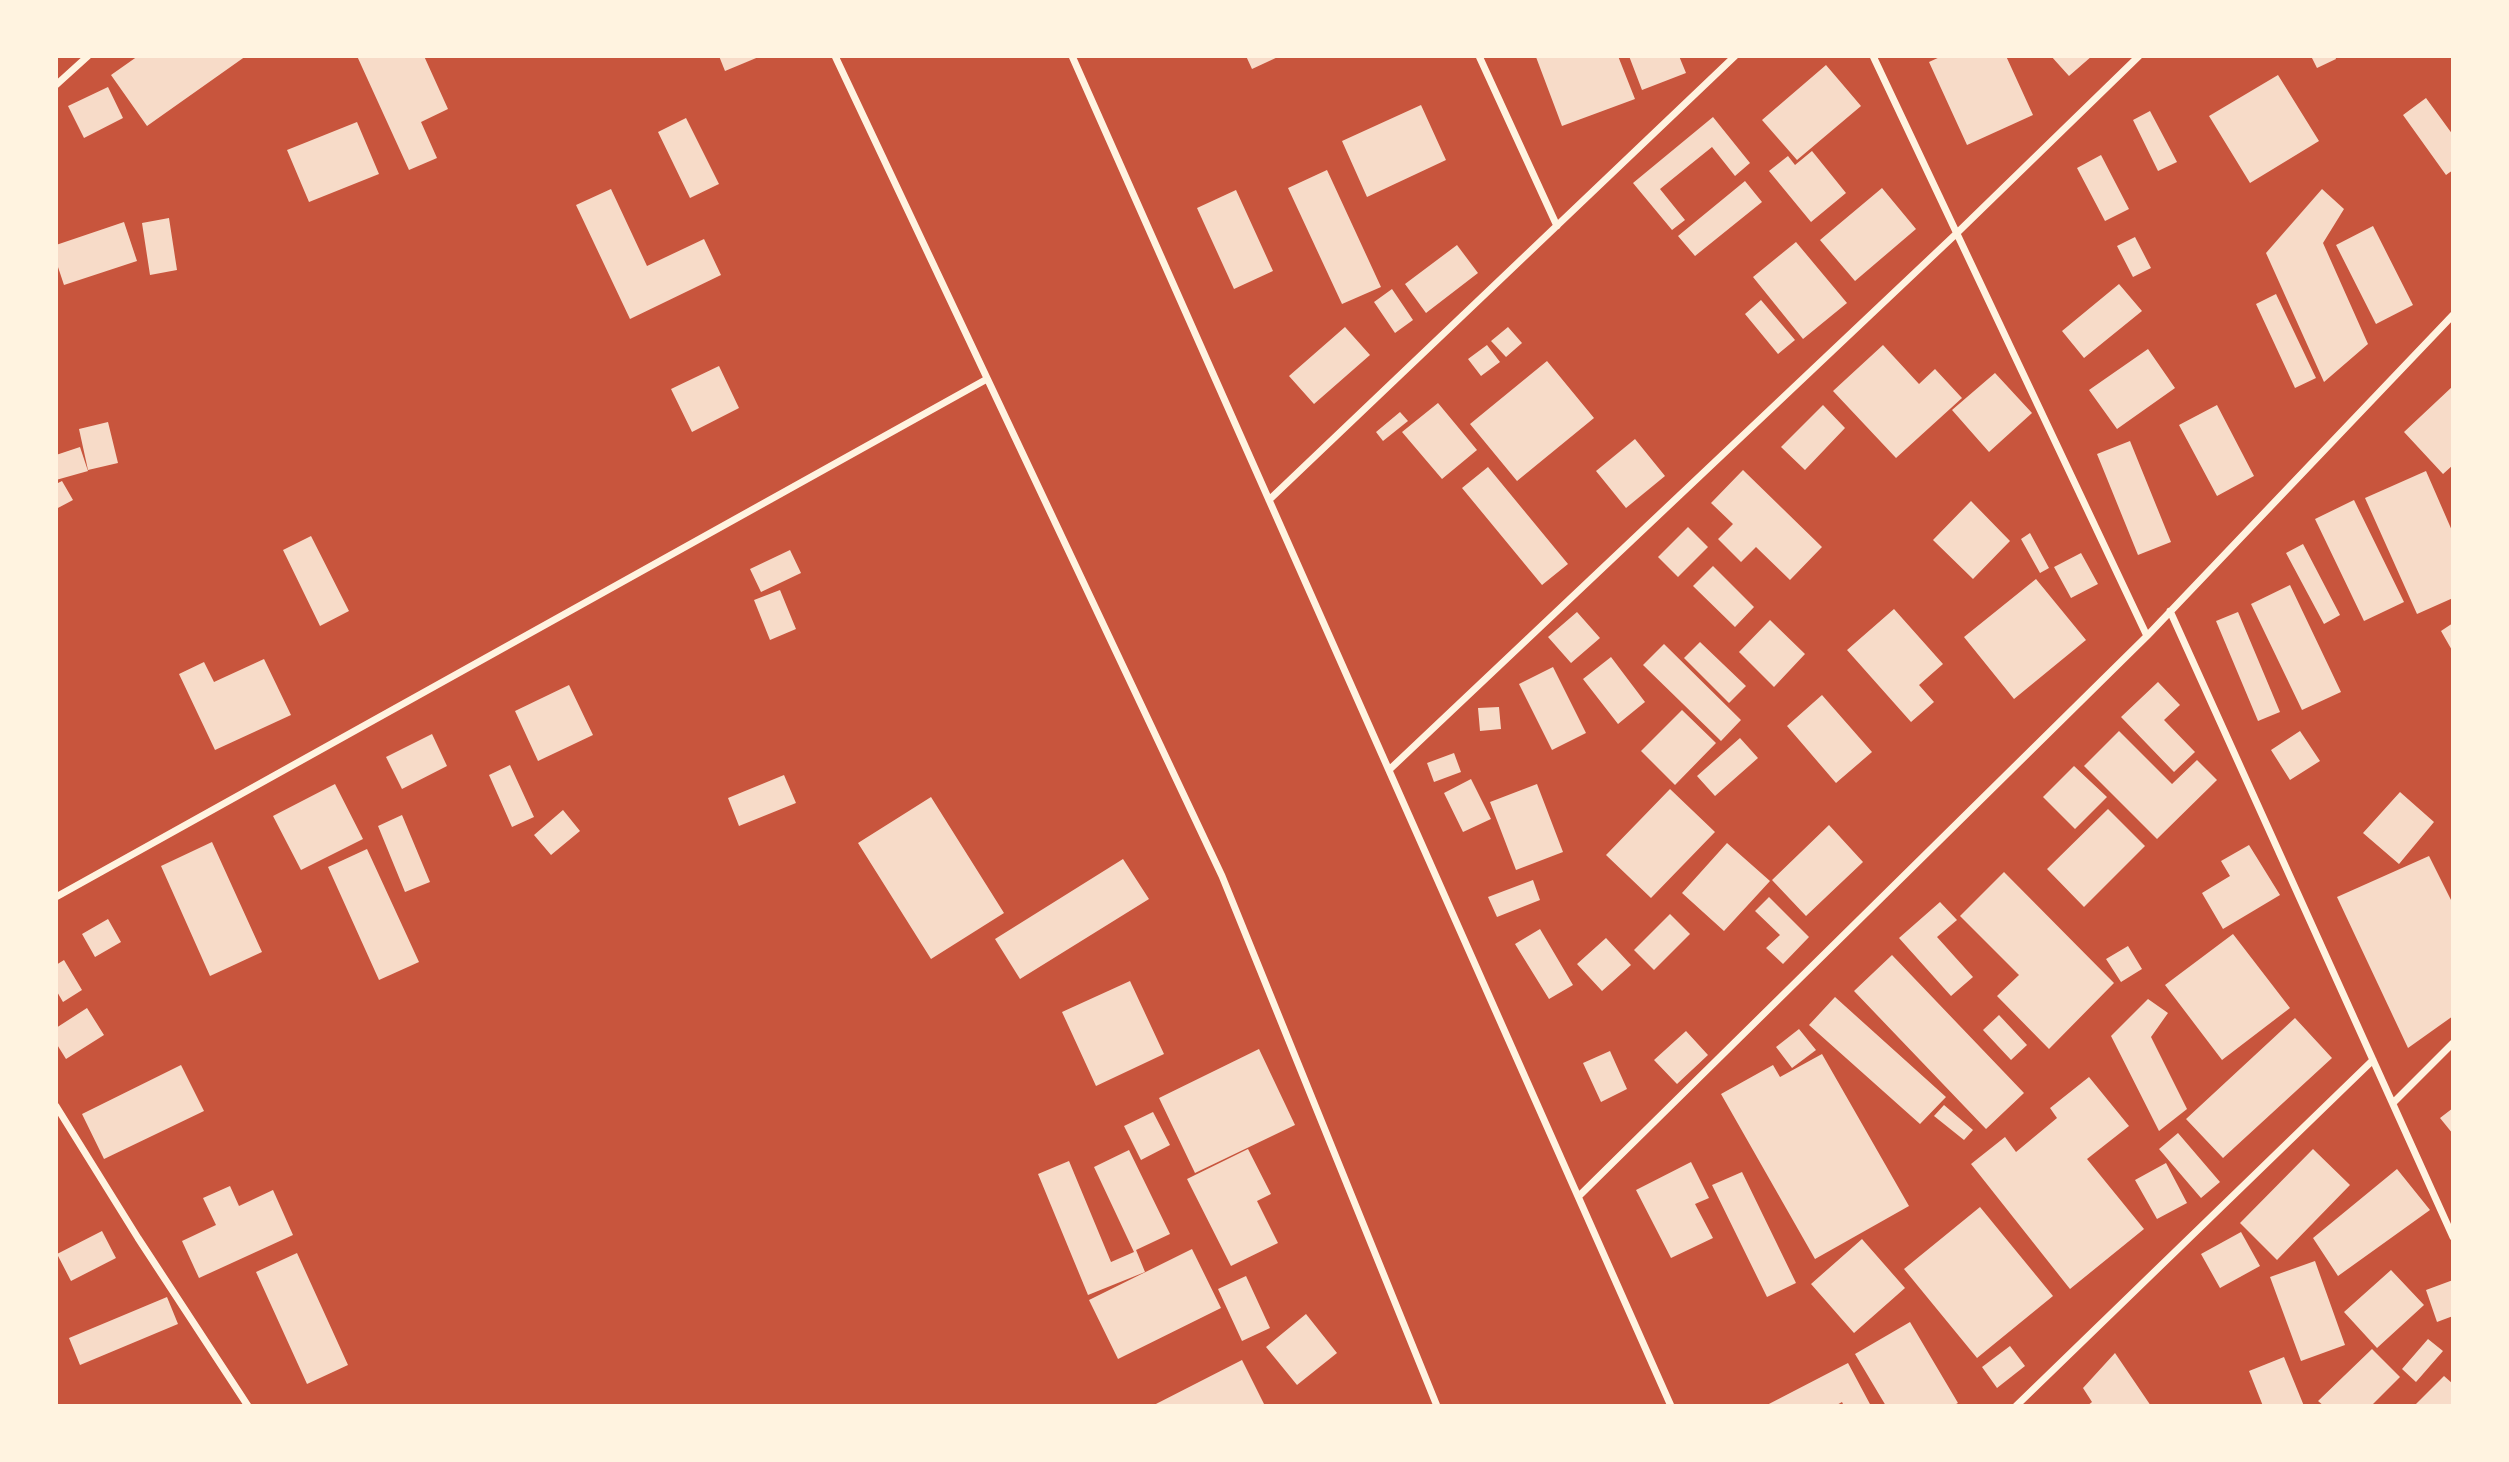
<!DOCTYPE html>
<html>
<head>
<meta charset="utf-8">
<style>
	body { margin:0 }
	#map { position:relative; width:2509px; height:1462px; overflow:hidden; background:#c8553d; font-family:"Crimson Pro",serif }
	canvas { display:block }
	.frame { position:absolute; inset:0; border:58px solid #fff3e0; pointer-events:none }
</style>
</head>
<body>
<div id="map">
<canvas width="2509" height="1462"></canvas>
<div class="frame"></div>
</div>
<script>
const context = document.querySelector('canvas').getContext('2d');
context.lineJoin = 'round';
function fill(path, color) { context.fillStyle = color; context.fill(path, 'evenodd'); }
const poly = rows => new Path2D(rows.map(r => 'M' + r).join(''));
function trace(path, color, width, dash) { context.strokeStyle = color; context.lineWidth = width; context.lineCap = dash ? 'butt' : 'round'; context.setLineDash(dash || []); context.stroke(path); }
fill(poly([
	[138,56,246,56,147,126,111,75],
	[357,56,424,56,448,109,421,122,437,158,409,170],
	[719,56,761,56,725,71],
	[1246,56,1280,56,1252,69],
	[1539,56,1618,56,1635,99,1562,126,1536,57],
	[1629,56,1679,56,1686,73,1642,90],
	[1942,56,2006,56,2033,115,1967,145,1929,62],
	[2051,56,2092,56,2069,76],
	[2311,56,2335,56,2336,59,2317,68],
	[1826,65,1861,106,1797,160,1762,120],
	[2278,75,2319,141,2250,183,2209,116],
	[108,87,123,118,84,138,68,106],
	[2426,98,2453,135,2453,170,2446,175,2403,115],
	[1421,105,1446,160,1367,197,1342,141],
	[2150,111,2177,162,2158,171,2133,120],
	[1713,117,1750,163,1735,176,1712,147,1660,189,1685,220,1672,230,1633,183],
	[686,118,719,184,690,198,658,132],
	[357,122,379,174,309,202,287,150],
	[1812,151,1846,193,1811,222,1769,171,1788,156,1795,165],
	[2101,155,2129,209,2105,221,2077,168],
	[1327,170,1381,287,1342,304,1288,188],
	[1745,181,1762,202,1695,256,1678,236],
	[1882,188,1916,229,1855,281,1820,240],
	[611,189,647,266,704,239,721,275,630,319,576,205],
	[2322,189,2344,209,2323,243,2368,344,2324,382,2266,253],
	[1236,190,1273,271,1234,289,1197,208],
	[169,218,177,270,150,275,142,223],
	[124,222,137,261,64,285,56,261,56,245],
	[2373,226,2413,305,2376,324,2336,245],
	[2135,237,2151,268,2133,277,2117,246],
	[1796,242,1847,303,1803,339,1753,277],
	[1457,245,1478,273,1426,313,1405,284],
	[2119,284,2142,311,2084,358,2062,331],
	[1392,289,1413,320,1395,333,1374,302],
	[2276,294,2316,378,2295,388,2256,304],
	[1761,300,1795,340,1778,354,1745,314],
	[1345,327,1370,355,1314,404,1289,376],
	[1508,327,1522,343,1506,357,1491,341],
	[1487,345,1500,362,1481,376,1468,359],
	[1883,345,1919,384,1935,369,1962,398,1896,458,1833,391],
	[2148,349,2175,388,2117,429,2089,390],
	[1547,361,1594,418,1517,481,1470,424],
	[719,366,739,408,692,432,671,389],
	[1995,373,2032,413,1989,452,1952,410],
	[2453,386,2453,465,2443,474,2404,432],
	[1438,403,1477,450,1442,479,1402,432],
	[1823,405,1845,428,1805,470,1781,447],
	[2217,405,2254,476,2217,496,2179,425],
	[1400,412,1408,421,1383,441,1376,432],
	[108,422,118,463,88,470,79,429],
	[1635,439,1665,476,1626,508,1596,471],
	[2130,441,2171,542,2138,555,2097,454],
	[80,447,88,471,56,480,56,455],
	[1488,467,1568,564,1542,585,1462,488],
	[1743,470,1822,547,1790,580,1756,547,1741,562,1718,539,1733,524,1711,503],
	[2426,471,2453,533,2453,598,2417,614,2365,498],
	[62,481,73,500,56,509,56,484],
	[2354,500,2404,602,2364,621,2315,519],
	[1971,501,2010,541,1973,579,1933,540],
	[1688,527,1708,547,1678,577,1658,557],
	[2030,533,2049,568,2040,573,2021,539],
	[311,536,349,611,320,626,283,550],
	[2303,544,2340,615,2324,624,2286,553],
	[790,550,801,573,761,592,750,569],
	[2081,553,2098,584,2071,598,2054,567],
	[1713,566,1754,607,1735,627,1693,586],
	[2036,579,2086,640,2014,699,1964,637],
	[2290,585,2341,692,2302,710,2251,604],
	[780,590,796,629,770,640,754,600],
	[1894,609,1943,664,1919,685,1934,702,1911,722,1847,650],
	[1577,612,1600,638,1571,663,1548,637],
	[2238,612,2280,712,2258,721,2216,621],
	[1770,620,1805,654,1774,687,1739,652],
	[2453,623,2453,652,2441,631],
	[1700,642,1746,686,1729,703,1684,658],
	[1664,644,1741,720,1721,741,1643,665],
	[1611,657,1645,702,1618,724,1583,679],
	[264,659,291,715,215,750,179,674,204,662,214,682],
	[1553,667,1586,733,1552,750,1519,684],
	[2158,682,2180,705,2164,720,2195,752,2174,772,2121,717],
	[569,685,593,735,538,761,515,711],
	[1822,695,1872,752,1836,783,1787,726],
	[1499,707,1501,729,1480,731,1478,708],
	[1682,710,1716,743,1675,785,1641,751],
	[2119,731,2172,784,2197,760,2217,780,2157,839,2084,766],
	[2300,731,2320,761,2290,780,2271,750],
	[432,734,447,766,402,789,386,757],
	[1740,738,1758,758,1715,796,1697,776],
	[1454,753,1461,772,1434,782,1427,763],
	[510,765,534,817,512,827,489,775],
	[2074,766,2107,797,2075,829,2043,797],
	[784,775,796,803,739,826,728,798],
	[1471,779,1491,819,1463,832,1444,793],
	[335,784,363,839,301,870,273,816],
	[1537,784,1563,852,1516,870,1490,802],
	[1670,789,1715,832,1651,898,1606,855],
	[2400,792,2434,822,2399,864,2363,833],
	[931,797,1004,913,931,959,858,843],
	[2108,809,2145,846,2084,907,2047,869],
	[563,810,580,831,551,855,534,835],
	[402,815,430,882,405,892,378,826],
	[1829,825,1863,862,1806,916,1772,880],
	[212,842,262,952,210,976,161,866],
	[1727,843,1770,881,1724,931,1682,893],
	[2249,845,2280,895,2223,929,2202,893,2230,876,2221,861],
	[367,849,419,962,379,980,328,867],
	[2429,856,2453,904,2453,1016,2408,1048,2337,897],
	[1123,859,1149,899,1020,979,995,939],
	[2004,872,2114,983,2049,1049,1997,996,2019,975,1960,916],
	[1533,880,1540,900,1497,917,1488,897],
	[1769,897,1809,937,1783,964,1766,948,1780,935,1755,911],
	[1940,902,1957,920,1937,937,1973,977,1951,996,1899,938],
	[1670,914,1690,934,1654,970,1634,950],
	[108,919,121,942,95,957,82,934],
	[1540,929,1573,985,1549,999,1515,944],
	[2233,934,2290,1008,2222,1060,2165,985],
	[1606,938,1631,965,1602,991,1577,964],
	[2128,946,2142,969,2121,982,2106,959],
	[1892,955,2024,1093,1986,1129,1854,991],
	[64,960,82,990,63,1002,56,990,56,965],
	[1130,981,1164,1054,1096,1086,1062,1012],
	[1835,997,1946,1097,1920,1124,1809,1025],
	[2148,999,2168,1013,2151,1037,2187,1109,2159,1131,2111,1036],
	[87,1008,104,1035,66,1059,56,1043,56,1028],
	[1999,1015,2027,1045,2011,1060,1983,1030],
	[2295,1018,2332,1058,2223,1158,2186,1119],
	[1799,1029,1816,1050,1792,1068,1776,1047],
	[1686,1031,1708,1055,1677,1084,1654,1060],
	[1259,1049,1295,1125,1195,1173,1159,1098],
	[1610,1051,1627,1089,1601,1102,1583,1063],
	[1822,1054,1909,1206,1815,1259,1721,1094,1773,1065,1780,1077],
	[181,1065,204,1111,104,1159,82,1114],
	[2089,1077,2129,1126,2087,1159,2144,1229,2070,1289,1971,1164,2005,1137,2016,1152,2057,1118,2050,1108],
	[1944,1105,1973,1130,1964,1140,1934,1116],
	[2453,1108,2453,1134,2440,1118],
	[1153,1112,1170,1145,1141,1160,1124,1126],
	[2178,1133,2220,1182,2201,1198,2159,1149],
	[1248,1149,1271,1194,1257,1201,1278,1243,1231,1266,1187,1179],
	[2313,1149,2350,1185,2277,1260,2240,1223],
	[1129,1150,1170,1234,1136,1250,1145,1272,1088,1295,1038,1174,1069,1161,1111,1262,1134,1252,1094,1167],
	[1691,1162,1709,1198,1695,1204,1713,1238,1671,1258,1636,1190],
	[2166,1163,2187,1203,2157,1219,2135,1180],
	[2397,1169,2430,1210,2338,1276,2313,1238],
	[1742,1172,1796,1283,1767,1297,1712,1185],
	[230,1186,239,1206,273,1190,293,1235,199,1278,182,1241,216,1225,203,1198],
	[1980,1207,2053,1296,1977,1358,1904,1269],
	[102,1231,116,1258,71,1281,57,1254],
	[2241,1232,2260,1266,2220,1288,2201,1254],
	[1862,1239,1905,1288,1854,1333,1811,1284],
	[1192,1249,1221,1308,1118,1359,1089,1300],
	[297,1253,348,1365,307,1384,256,1272],
	[2315,1261,2345,1345,2301,1361,2270,1277],
	[2391,1270,2424,1305,2377,1348,2344,1312],
	[1246,1276,1270,1328,1242,1341,1218,1289],
	[2453,1280,2453,1316,2437,1322,2426,1290],
	[167,1297,178,1324,80,1365,69,1338],
	[1306,1314,1337,1353,1297,1385,1266,1347],
	[1910,1322,1958,1403,1952,1406,1886,1406,1855,1354],
	[2428,1339,2443,1351,2416,1382,2402,1369],
	[2010,1346,2025,1366,1997,1388,1982,1367],
	[2372,1349,2400,1377,2371,1406,2324,1406,2318,1401],
	[2115,1353,2151,1406,2087,1406,2092,1402,2083,1388],
	[2284,1357,2304,1406,2263,1406,2249,1371],
	[1242,1360,1265,1406,1152,1406],
	[1848,1363,1871,1406,1844,1406,1842,1402,1835,1406,1765,1406],
	[2444,1376,2453,1384,2453,1406,2414,1406]
]), '#f7dbc8');
trace(poly([
	[835,56,1222,876,1437,1406],
	[1072,56,1671,1406],
	[1479,56,1557,226],
	[1873,56,2147,636],
	[56,85,88,56],
	[1269,500,1735,56],
	[2170,611,2453,1237],
	[1389,770,1957,233,2139,56],
	[56,897,987,379],
	[2393,1103,2453,1043],
	[56,1106,138,1238,248,1406],
	[1579,1196,2147,636,2453,315],
	[2016,1406,2373,1060]
]), '#fff3e0', 7);
</script>
</body>
</html>
